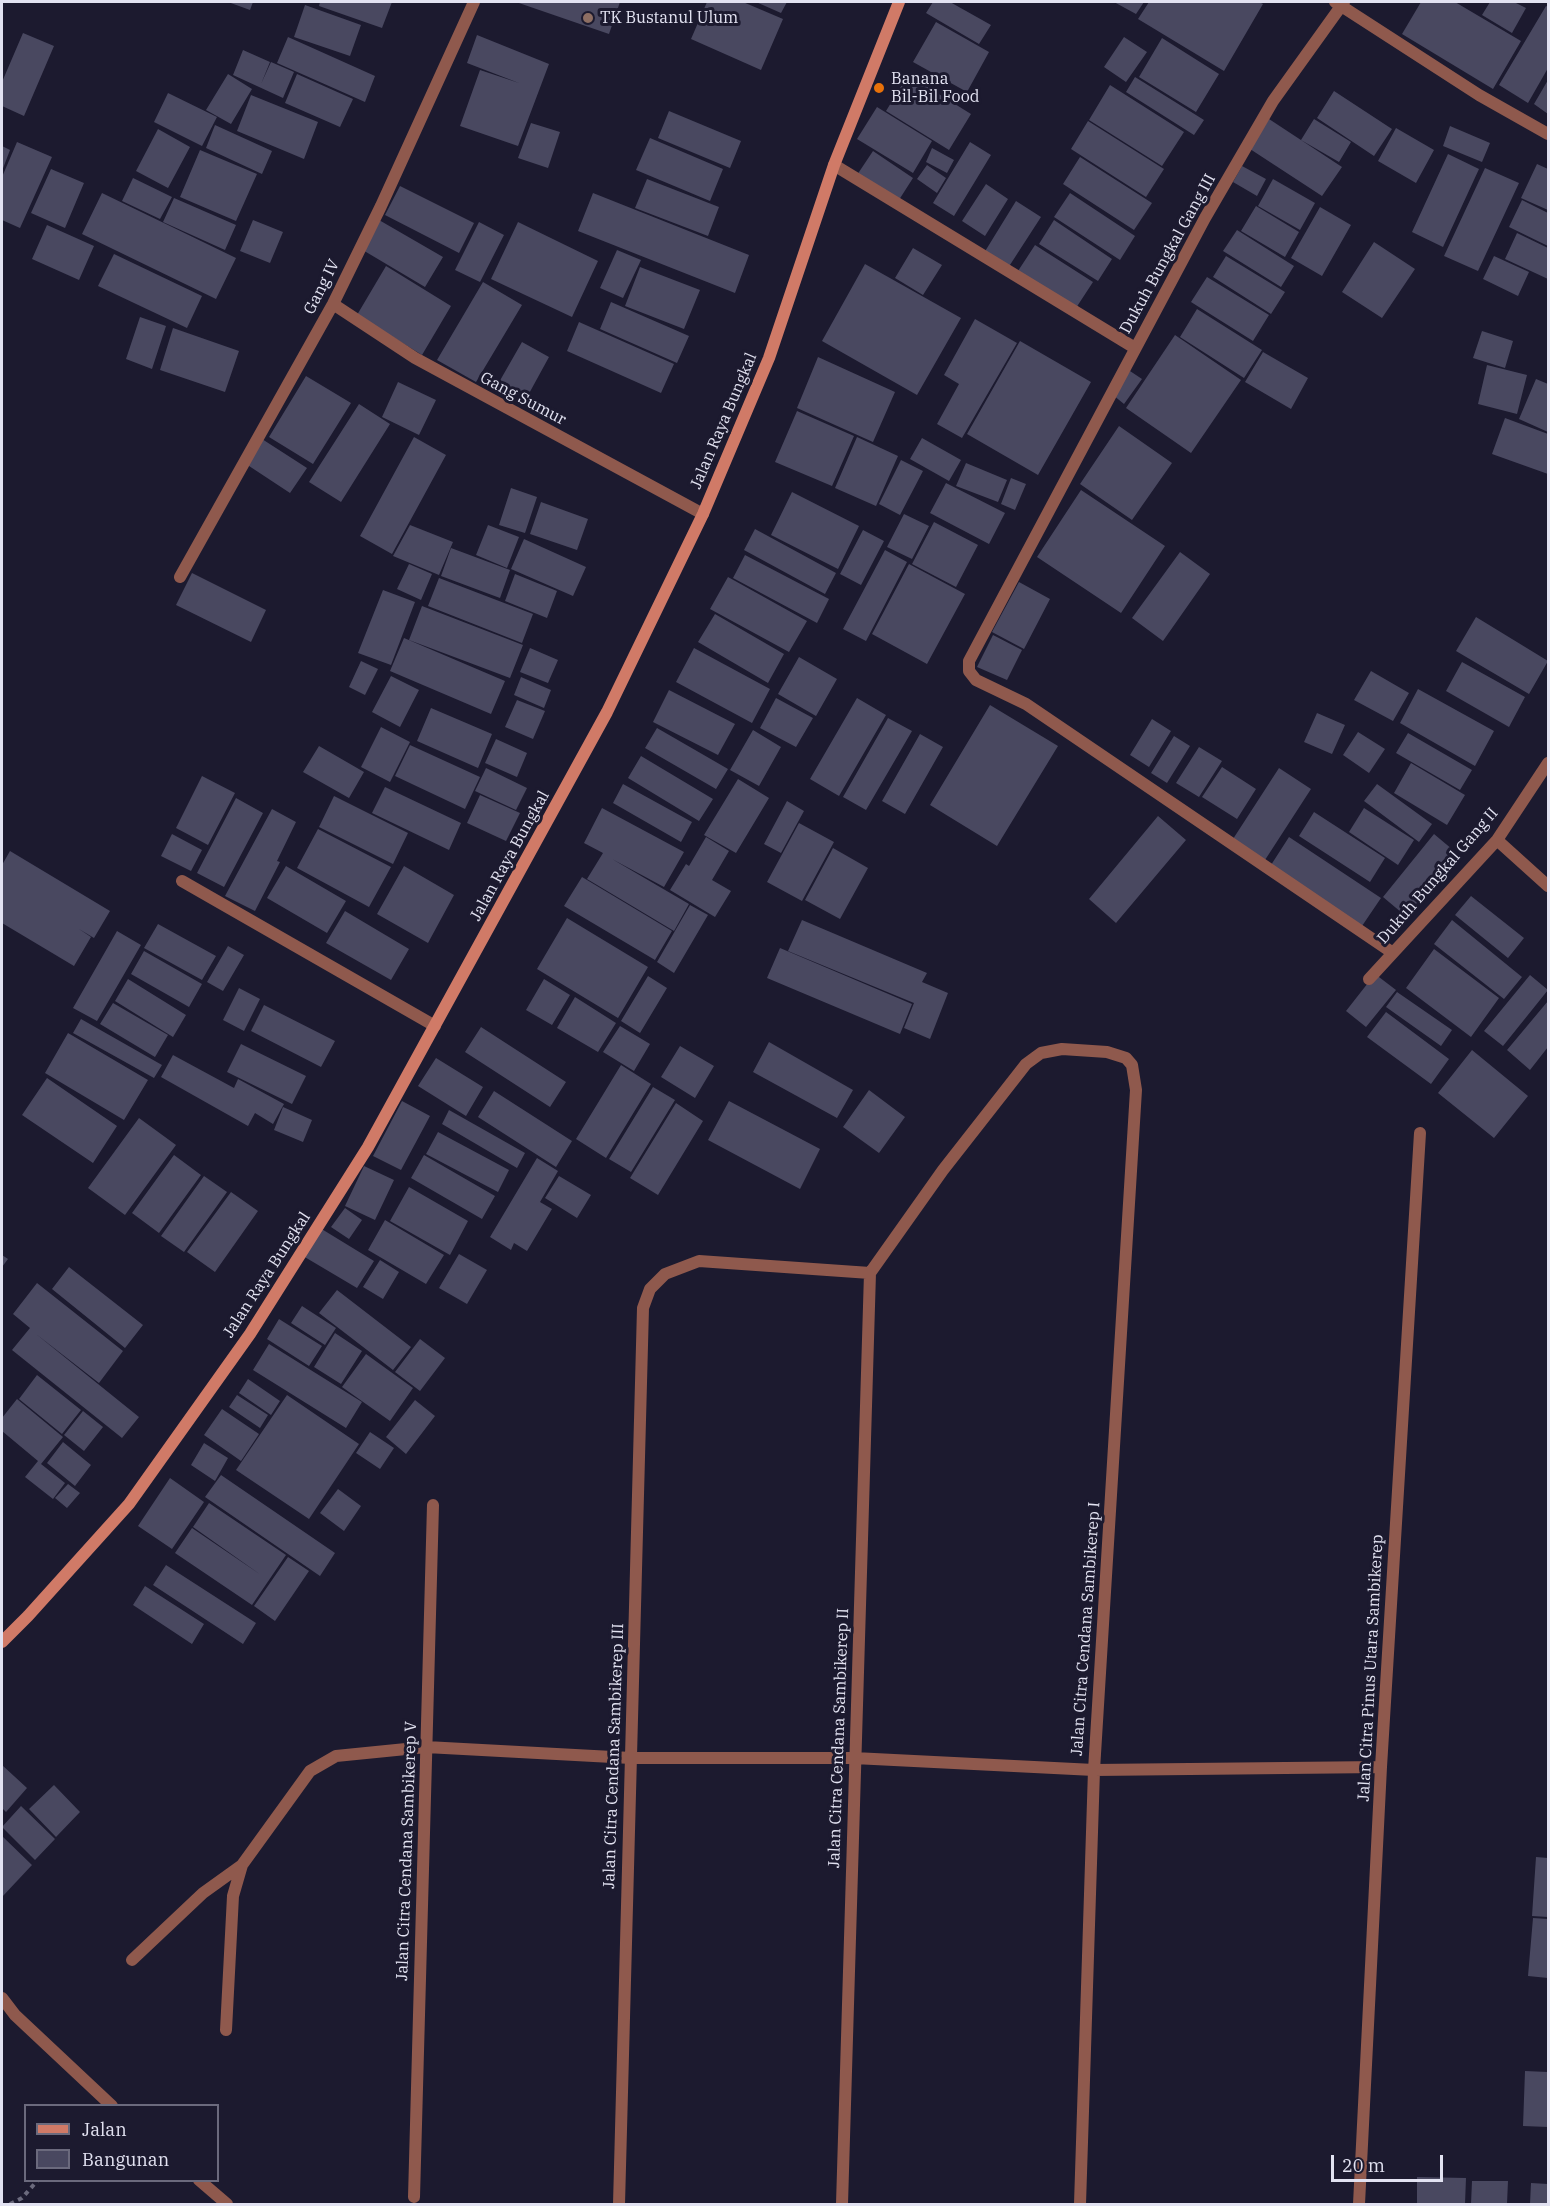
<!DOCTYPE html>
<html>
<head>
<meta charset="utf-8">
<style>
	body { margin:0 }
	#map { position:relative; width:1550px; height:2206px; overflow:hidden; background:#1c1a2f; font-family:"IBM Plex Serif",serif }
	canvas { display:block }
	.frame { position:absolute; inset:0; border:3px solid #e2e2f1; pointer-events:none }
	.legend { position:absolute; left:24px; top:2104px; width:195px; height:78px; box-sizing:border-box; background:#1c1a2f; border:2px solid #6b6a7d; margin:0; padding:8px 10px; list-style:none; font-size:18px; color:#e2e2f1 }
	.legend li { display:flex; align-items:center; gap:12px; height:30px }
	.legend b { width:30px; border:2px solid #6b6a7d }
	.scale { position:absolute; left:1331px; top:2155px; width:112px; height:27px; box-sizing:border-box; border:3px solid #e2e2f1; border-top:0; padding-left:8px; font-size:18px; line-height:21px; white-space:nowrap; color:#e2e2f1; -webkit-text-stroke:4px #1c1a2f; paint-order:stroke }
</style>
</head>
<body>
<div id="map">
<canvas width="1550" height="2206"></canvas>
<div class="frame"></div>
<ul class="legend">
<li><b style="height:8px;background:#d07a67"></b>Jalan</li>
<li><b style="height:16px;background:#494860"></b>Bangunan</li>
</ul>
<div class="scale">20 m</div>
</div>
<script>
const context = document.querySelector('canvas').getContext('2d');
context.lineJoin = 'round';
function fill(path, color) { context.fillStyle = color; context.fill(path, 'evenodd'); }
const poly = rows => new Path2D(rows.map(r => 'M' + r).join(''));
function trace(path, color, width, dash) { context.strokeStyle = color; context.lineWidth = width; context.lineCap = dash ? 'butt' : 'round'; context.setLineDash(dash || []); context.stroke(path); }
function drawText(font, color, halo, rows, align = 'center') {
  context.font = font + ' "IBM Plex Serif",serif'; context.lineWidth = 6; context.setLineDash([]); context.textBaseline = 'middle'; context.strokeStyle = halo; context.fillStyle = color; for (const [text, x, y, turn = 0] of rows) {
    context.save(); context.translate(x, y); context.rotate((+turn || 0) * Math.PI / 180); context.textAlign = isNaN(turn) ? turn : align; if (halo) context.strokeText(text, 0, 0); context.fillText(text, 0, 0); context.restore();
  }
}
fill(poly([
	[228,2,253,2,250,10],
	[320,2,392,2,382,28,319,6],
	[516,2,620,2,609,34],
	[707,2,743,2,783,19,761,70,691,39],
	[756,2,787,2,781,13],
	[933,2,950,2,991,25,979,44,926,13],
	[1114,2,1144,2,1136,14],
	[1149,2,1259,2,1263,4,1224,71,1138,19],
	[1421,2,1455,2,1521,41,1493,89,1402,34],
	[1490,2,1514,2,1526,8,1512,33,1482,15],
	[305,5,361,25,350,56,294,37],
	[1546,6,1548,7,1548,68,1528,103,1499,85],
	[936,22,989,52,967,92,913,62],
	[23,33,54,46,24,116,2,106,2,82],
	[477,35,549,64,518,146,460,126,480,70,519,83,467,63],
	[288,37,375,76,365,102,277,63],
	[1124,37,1147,52,1126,82,1104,67],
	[1162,38,1219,74,1196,112,1139,77],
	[243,50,270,62,261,84,271,62,294,72,283,98,233,75],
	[228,74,252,89,231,124,206,110],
	[297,74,353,99,340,127,285,103],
	[908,75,971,114,949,150,886,111],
	[1135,77,1204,120,1194,135,1126,92],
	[1548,80,1548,114,1534,104],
	[1110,85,1184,132,1162,166,1089,120],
	[1334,91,1392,129,1374,156,1317,118],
	[168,93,217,117,202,146,154,122],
	[251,95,318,122,304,159,237,131],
	[877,107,932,141,913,173,857,139],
	[669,111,741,141,730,168,658,138],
	[1269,119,1342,167,1322,196,1250,149],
	[1314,119,1351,142,1339,162,1301,140],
	[1088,121,1164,169,1146,197,1071,149],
	[531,123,560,132,548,168,518,158],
	[215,125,272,151,262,174,206,148],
	[1450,126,1490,143,1482,162,1443,146],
	[1396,128,1434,150,1416,183,1378,161],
	[158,129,190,147,168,188,136,171],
	[650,138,723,169,710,201,636,170],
	[17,142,52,157,20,228,2,220,2,177],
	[970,142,991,155,954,216,933,203],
	[2,146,10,150,2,171],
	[932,148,954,160,947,173,926,162],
	[200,150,257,174,236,221,180,197],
	[873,151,913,178,897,203,857,175],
	[1448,154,1479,169,1443,247,1412,232],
	[1080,157,1152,203,1134,230,1063,184],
	[1537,164,1548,169,1548,210,1521,198],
	[927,165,946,178,937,193,917,179],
	[1242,166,1266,179,1257,196,1233,182],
	[1485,168,1519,183,1478,271,1444,256],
	[51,169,84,183,65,228,31,213],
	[133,178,172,197,160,219,122,201],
	[647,179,719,207,708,236,635,208],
	[1273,179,1315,203,1300,230,1258,206],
	[986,184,1008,199,985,236,962,221],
	[400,186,474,223,459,253,385,215],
	[102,193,236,258,216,299,82,234],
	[593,193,749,255,735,293,578,231],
	[1070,193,1135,236,1120,260,1054,217],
	[174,198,236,225,225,250,163,222],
	[1522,200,1548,213,1548,246,1509,227],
	[1016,201,1041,217,1008,268,984,253],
	[1256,206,1299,232,1285,257,1241,231],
	[1320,207,1351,225,1322,276,1291,258],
	[253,220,283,232,270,263,240,251],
	[379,220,443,257,425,287,361,249],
	[1054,220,1112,259,1098,281,1039,244],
	[479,222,504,235,480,282,455,270],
	[518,222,598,261,572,317,491,279],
	[47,225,94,246,79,280,32,259],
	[1237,230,1294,266,1281,287,1223,251],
	[1517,233,1548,248,1548,279,1505,259],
	[1374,242,1415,269,1382,318,1342,292],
	[1035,245,1093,282,1076,308,1018,271],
	[913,248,942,265,923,295,895,278],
	[617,250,641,260,623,298,600,288],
	[114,254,202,296,187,328,98,286],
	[1226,256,1285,292,1271,314,1213,277],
	[1494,256,1529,272,1518,296,1483,279],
	[865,264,961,318,917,395,822,341],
	[386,266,451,306,422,355,357,315],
	[640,267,700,290,684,329,625,306],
	[1207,277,1269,315,1253,341,1191,302],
	[483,282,522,305,476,382,437,360],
	[611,302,689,336,677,363,600,329],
	[1197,309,1262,350,1244,378,1180,337],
	[140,317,166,326,152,369,126,359],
	[975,319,1017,343,962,438,937,424,959,384,944,375],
	[579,322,674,364,661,393,567,351],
	[173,328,239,351,225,392,160,370],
	[1482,331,1513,341,1505,368,1473,358],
	[1175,335,1241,380,1191,453,1126,408],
	[1020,341,1091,382,1038,475,967,434],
	[522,342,549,357,526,399,498,384],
	[1263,352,1308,378,1291,409,1245,382],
	[818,357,895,392,873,442,797,408],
	[1487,365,1527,375,1517,414,1478,404],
	[1130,371,1142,379,1124,404,1113,395],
	[306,376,351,403,313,464,269,437],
	[1536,379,1548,384,1548,432,1519,419],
	[398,382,436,400,419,435,382,417],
	[359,404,390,424,341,502,309,482],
	[797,411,854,436,832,486,775,462],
	[1505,418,1548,434,1548,474,1492,454],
	[1119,426,1172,463,1132,520,1080,484],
	[414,437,446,455,392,554,360,536],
	[857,437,898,456,876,506,835,488],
	[922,438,961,460,949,481,910,459],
	[262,439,307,468,290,493,246,464],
	[901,460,923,471,900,515,879,504],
	[966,463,1007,480,998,502,956,486],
	[1011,478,1026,484,1015,510,1001,504],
	[946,483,1005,513,989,544,930,513],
	[511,488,537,497,525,533,499,525],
	[1081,490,1165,546,1121,613,1037,557],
	[792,492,859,526,838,569,771,535],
	[541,502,588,519,577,550,530,534],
	[904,514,929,526,912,559,887,547],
	[934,522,978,545,956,587,912,564],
	[410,525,453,542,439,575,393,556],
	[488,525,519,537,507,568,476,555],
	[755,529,836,573,825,594,744,550],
	[863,530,884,541,861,585,840,574],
	[524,539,586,567,573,596,511,569],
	[451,548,510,570,500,598,441,576],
	[885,550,907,562,866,641,843,629],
	[1180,552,1210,574,1163,641,1132,618],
	[745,555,829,599,817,623,733,578],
	[409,564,432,574,421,600,397,589],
	[909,564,965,594,927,664,872,634],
	[192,573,266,610,251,642,176,605],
	[515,574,557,591,547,618,505,601],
	[728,577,807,621,789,652,710,609],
	[439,578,533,614,522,643,428,606],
	[1019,582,1050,599,1024,649,992,632],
	[383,590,415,602,391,665,358,653],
	[422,606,523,645,510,678,409,640],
	[715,614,784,654,768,683,698,642],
	[1476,617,1548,661,1529,694,1456,651],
	[993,635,1022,650,1007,680,977,667],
	[404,638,505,681,491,714,390,671],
	[530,648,558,660,548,683,520,672],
	[694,648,770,689,752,723,676,682],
	[799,657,837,679,816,716,778,694],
	[361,661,378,669,365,695,349,687],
	[1462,662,1525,697,1509,727,1446,691],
	[1371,671,1409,693,1393,721,1354,700],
	[391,676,419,690,400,727,372,712],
	[521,677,551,690,544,708,514,695],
	[1418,689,1494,731,1475,766,1400,723],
	[669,690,735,724,718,755,653,722],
	[776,698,813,718,796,747,760,728],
	[857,698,886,715,839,796,810,779],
	[517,700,545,711,533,739,505,727],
	[990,705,1058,746,997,846,930,805],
	[431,708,492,734,478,768,417,741],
	[1317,713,1345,725,1332,754,1304,742],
	[888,718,912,731,866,810,843,797],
	[1152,719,1171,731,1149,767,1130,755],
	[381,727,410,742,390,782,361,767],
	[657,728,728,769,716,789,645,748],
	[753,730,781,747,759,786,730,770],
	[1358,732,1385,749,1369,773,1343,755],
	[1408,733,1472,770,1460,790,1396,753],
	[920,734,943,747,905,814,882,801],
	[1174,736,1190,746,1167,783,1151,773],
	[496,739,527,753,517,777,485,763],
	[410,745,480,777,465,809,395,776],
	[319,746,364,772,349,798,303,772],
	[1199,747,1222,761,1199,797,1176,783],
	[641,756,713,799,699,821,628,778],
	[1411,763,1465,795,1447,825,1394,793],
	[1222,767,1256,789,1237,819,1202,797],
	[486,768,527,788,516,810,475,791],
	[1279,768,1311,789,1265,860,1233,839],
	[202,776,235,793,208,845,176,828],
	[738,779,769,798,736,853,704,835],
	[623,784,692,822,681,842,613,803],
	[1377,784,1432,824,1419,842,1364,801],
	[385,787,461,823,449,850,372,813],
	[480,795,520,813,506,841,467,823],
	[334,796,408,833,393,864,319,827],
	[236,798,263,813,224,887,197,873],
	[787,801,804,811,781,853,764,844],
	[602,808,684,852,664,887,612,859,689,904,674,931,587,879,603,853,584,843],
	[1364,808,1414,840,1398,865,1349,832],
	[272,809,296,822,277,861,280,862,255,911,225,896],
	[1314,812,1385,858,1370,882,1299,836],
	[1158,816,1186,840,1116,923,1089,899],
	[799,823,834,842,802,901,767,882],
	[318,829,391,867,369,907,297,868],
	[172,834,202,850,191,871,161,856],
	[1434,834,1459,855,1408,918,1383,897],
	[706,837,729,851,712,880,731,891,715,917,670,890,686,864,689,866],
	[1289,837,1381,898,1362,926,1271,865],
	[833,848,868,868,840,919,805,900],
	[10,851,110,911,94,938,79,929,91,937,74,966,2,923,2,865],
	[286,866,346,901,327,933,267,898],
	[404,866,454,895,428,943,377,914],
	[582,877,672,931,655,960,564,906],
	[1471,896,1524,938,1508,958,1455,915],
	[690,905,708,915,674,973,657,962],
	[345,911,409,949,391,980,326,943],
	[567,918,648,967,618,1018,537,969],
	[802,920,927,973,922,982,948,993,930,1039,904,1028,914,1003,788,951],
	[1452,920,1522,977,1504,999,1434,944],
	[158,924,216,956,202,980,144,948],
	[117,931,141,945,97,1021,73,1008],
	[228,946,244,955,223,991,207,982],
	[780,948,912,1004,900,1034,767,978],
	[1434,949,1499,998,1471,1037,1406,988],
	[144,951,202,984,189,1007,131,974],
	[1375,974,1396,990,1366,1027,1346,1011],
	[1530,975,1548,990,1503,1046,1484,1031],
	[648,976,667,988,640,1033,621,1021],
	[128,979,186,1015,173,1037,115,1001],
	[544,979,570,995,552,1025,526,1010],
	[239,988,260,999,244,1031,223,1020],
	[1397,992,1452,1030,1441,1046,1386,1007],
	[575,997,616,1023,598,1052,557,1028],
	[1548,1001,1548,1047,1530,1070,1507,1050],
	[113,1003,168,1035,155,1057,100,1024],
	[264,1005,335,1041,321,1067,251,1031],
	[1386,1012,1449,1059,1431,1084,1367,1037],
	[81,1019,162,1065,154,1078,73,1033],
	[620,1026,650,1044,634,1071,603,1052],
	[481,1027,566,1082,550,1107,465,1052],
	[68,1033,148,1080,124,1120,45,1073],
	[769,1042,853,1090,837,1118,753,1072],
	[241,1044,306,1076,292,1104,227,1072],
	[680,1046,714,1066,695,1098,661,1077],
	[1472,1050,1528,1096,1494,1138,1438,1093],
	[173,1055,234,1088,238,1079,284,1104,273,1124,255,1113,248,1126,161,1077],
	[436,1058,483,1087,466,1116,418,1086],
	[621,1065,651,1084,606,1158,576,1139],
	[47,1078,117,1126,93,1163,22,1115],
	[653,1087,675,1100,631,1172,609,1159],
	[869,1090,905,1117,879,1153,843,1127],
	[494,1091,572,1141,556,1167,478,1117],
	[402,1101,430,1116,401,1170,373,1156],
	[729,1101,820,1149,800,1189,708,1140],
	[676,1103,703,1121,658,1195,630,1178],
	[283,1107,312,1120,303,1142,274,1130],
	[449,1110,525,1153,517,1168,442,1124],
	[139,1118,176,1145,125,1215,88,1188],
	[438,1132,509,1170,498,1192,426,1154],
	[174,1155,201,1175,159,1233,132,1213],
	[424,1155,495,1196,482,1219,411,1178],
	[537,1158,558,1171,540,1202,552,1209,527,1251,514,1243,511,1250,490,1237],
	[364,1166,394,1180,375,1220,345,1206],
	[204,1176,227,1192,184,1252,161,1236],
	[559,1176,591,1195,577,1218,545,1198],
	[409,1187,468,1221,450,1255,390,1221],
	[231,1192,258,1211,215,1272,187,1252],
	[345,1208,362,1220,349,1239,331,1227],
	[385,1220,444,1255,426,1284,368,1250],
	[320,1228,374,1261,357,1288,303,1256],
	[459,1254,487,1270,467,1304,439,1288],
	[2,1255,8,1259,2,1267],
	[380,1260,399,1272,383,1299,363,1287],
	[69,1267,143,1325,125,1348,52,1289],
	[37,1283,123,1351,99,1383,36,1334,139,1417,122,1438,12,1350,30,1328,13,1314],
	[337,1290,411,1347,393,1370,319,1313],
	[302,1306,336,1328,325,1345,291,1323],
	[279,1319,322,1346,309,1366,267,1339],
	[335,1333,362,1351,341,1384,314,1367],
	[420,1339,445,1358,420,1391,395,1372],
	[269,1344,362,1402,346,1428,253,1370],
	[366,1354,413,1388,390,1421,342,1387],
	[37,1375,81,1410,62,1434,19,1399],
	[248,1379,280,1401,271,1415,239,1393],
	[237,1395,268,1415,260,1428,229,1407],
	[287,1395,359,1444,309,1519,236,1470],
	[17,1399,63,1437,41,1464,65,1483,53,1499,25,1477,38,1461,2,1431,2,1418],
	[415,1400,435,1416,406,1454,386,1437],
	[222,1409,259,1434,241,1461,204,1435],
	[83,1411,103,1427,84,1451,64,1435],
	[370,1432,394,1448,380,1469,356,1453],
	[63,1442,91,1465,75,1486,47,1463],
	[204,1443,228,1458,215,1481,191,1465],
	[221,1475,335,1553,320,1576,205,1497],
	[170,1478,204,1502,172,1549,138,1526],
	[68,1484,80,1493,67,1508,55,1498],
	[338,1489,361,1506,344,1531,320,1513],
	[209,1503,286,1555,252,1605,175,1553,192,1528,261,1575,193,1527],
	[288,1557,309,1571,275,1621,254,1606],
	[166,1565,256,1623,243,1644,153,1585],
	[145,1586,204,1624,192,1644,133,1605],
	[2,1765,27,1788,6,1812,2,1808],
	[54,1785,80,1812,56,1837,29,1809],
	[21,1806,55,1839,35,1860,2,1827],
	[2,1836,32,1865,2,1897],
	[1536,1857,1548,1858,1548,1917,1532,1916],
	[1533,1918,1548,1919,1548,1978,1528,1976],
	[1525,2071,1548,2072,1548,2127,1523,2126],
	[1417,2177,1466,2178,1465,2204,1417,2204],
	[1472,2181,1508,2181,1507,2204,1471,2204],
	[1531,2183,1548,2184,1548,2204,1530,2204]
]), '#494860');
trace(poly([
	[10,2204,22,2198,38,2180]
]), '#6b6a7d', 4, [4.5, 4.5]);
trace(poly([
	[1335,2,1479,95,1548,134],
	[1344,2,1273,101,1205,218,969,661,969,671,976,680,1026,704,1393,953],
	[834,165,1135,348],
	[333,304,415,358,703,514],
	[180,577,333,304,381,206,474,2],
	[1497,840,1548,886],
	[182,881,435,1026],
	[1369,979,1497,840,1548,763],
	[132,1960,203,1893,242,1865],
	[2,1998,15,2015,112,2106],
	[226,2030,233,1896,242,1865,310,1771,336,1756,426,1747,631,1758,854,1758,1094,1770,1381,1767],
	[199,2180,227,2204],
	[414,2197,433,1505],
	[619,2204,643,1308,650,1289,665,1274,699,1261,870,1273,943,1170,1026,1064,1041,1053,1062,1049,1107,1052,1126,1058,1132,1065,1136,1090,1094,1770,1080,2204],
	[842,2204,870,1273],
	[1359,2204,1381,1767,1420,1133]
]), '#8f594d', 12);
trace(poly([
	[2,1642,28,1616,129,1504,250,1334,368,1147,607,712,703,514,769,358,834,165,899,2]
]), '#d07a67', 12);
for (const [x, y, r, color] of [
	[588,18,6,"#8d6e63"],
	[879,88,6,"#e8710a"]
]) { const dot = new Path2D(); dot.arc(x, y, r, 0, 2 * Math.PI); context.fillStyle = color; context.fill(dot); trace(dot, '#1c1a2f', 2); }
drawText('16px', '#e2e2f1', '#1c1a2f', [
	["TK Bustanul Ulum",600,18],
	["Banana",891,79],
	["Bil-Bil Food",891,97]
], 'left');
drawText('16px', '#e2e2f1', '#1c1a2f', [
	["Dukuh Bungkal Gang III",1168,254,-61],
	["Gang IV",322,287,-63],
	["Gang Sumur",523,399,28],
	["Jalan Raya Bungkal",724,421,-67],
	["Jalan Raya Bungkal",510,856,-61],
	["Dukuh Bungkal Gang II",1438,876,-49],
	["Jalan Raya Bungkal",267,1275,-57],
	["Jalan Citra Cendana Sambikerep I",1086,1629,-86],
	["Jalan Citra Pinus Utara Sambikerep",1371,1668,-87],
	["Jalan Citra Cendana Sambikerep II",839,1738,-88],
	["Jalan Citra Cendana Sambikerep III",614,1756,-88],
	["Jalan Citra Cendana Sambikerep V",407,1851,-88]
]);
</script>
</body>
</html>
